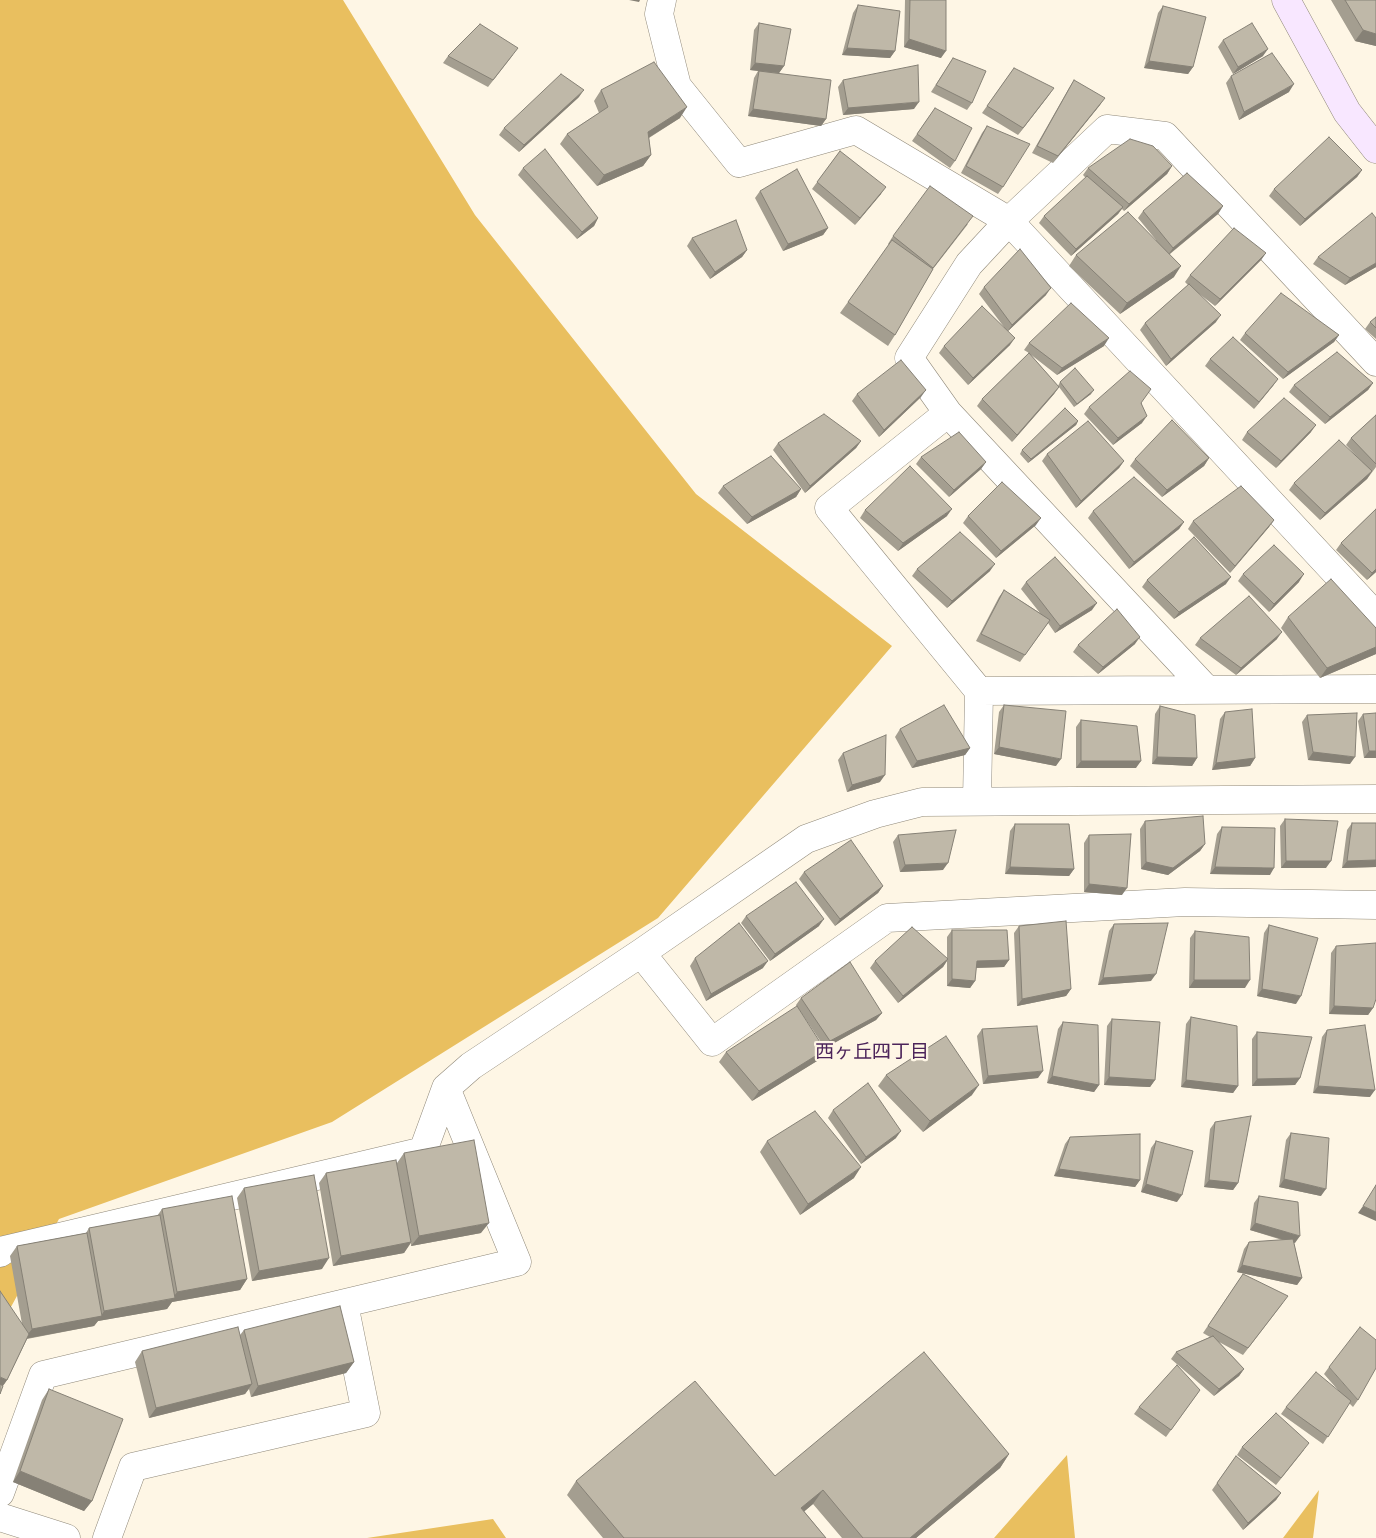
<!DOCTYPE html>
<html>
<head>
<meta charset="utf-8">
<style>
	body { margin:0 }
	canvas { display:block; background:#fef6e5 }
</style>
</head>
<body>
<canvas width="1376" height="1538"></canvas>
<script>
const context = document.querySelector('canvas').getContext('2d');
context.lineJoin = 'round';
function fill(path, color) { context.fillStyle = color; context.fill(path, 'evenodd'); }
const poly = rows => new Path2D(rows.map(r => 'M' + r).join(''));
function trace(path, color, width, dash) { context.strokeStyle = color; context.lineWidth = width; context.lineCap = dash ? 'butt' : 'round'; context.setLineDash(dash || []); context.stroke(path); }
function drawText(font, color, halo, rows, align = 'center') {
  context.font = font + ' "Sofia Sans Condensed","Noto Sans JP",sans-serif'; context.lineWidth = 4.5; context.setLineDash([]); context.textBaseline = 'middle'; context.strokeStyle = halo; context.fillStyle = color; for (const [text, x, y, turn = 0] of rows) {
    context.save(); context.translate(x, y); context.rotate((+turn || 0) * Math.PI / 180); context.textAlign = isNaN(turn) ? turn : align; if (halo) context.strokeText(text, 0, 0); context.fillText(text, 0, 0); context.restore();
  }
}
fill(poly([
	[0,0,343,0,475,215,696,494,892,646,658,918,332,1122,59,1219,0,1327],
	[1067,1455,1075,1538,994,1538],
	[1319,1490,1313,1538,1283,1538],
	[493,1519,506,1538,367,1538]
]), '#e9bf5f');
const street = poly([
	[662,0,659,14,677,86,739,163,856,130,1009,221,1376,616],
	[948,413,829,508,979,691,977,801],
	[1207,690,948,413,909,358,969,264,1009,221,1107,129,1165,136,1376,362],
	[979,691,1376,689],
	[641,953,712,1042,887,918,1185,902,1376,905],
	[0,1253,4,1250,423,1151,446,1088,471,1066,641,953,806,839,875,814,922,802,1376,799],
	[0,1493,43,1375,517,1262,446,1088],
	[0,1517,66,1538],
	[107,1538,133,1467,366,1413,344,1304]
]);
const secondary = poly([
	[1286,0,1347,112,1376,149]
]);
trace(street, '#90897a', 29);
trace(secondary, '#90897a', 29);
trace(street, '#fff', 28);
trace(secondary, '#f8e7ff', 28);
fill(poly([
	[905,0,946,0,941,58,904,47],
	[1331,0,1376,0,1376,46,1355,41],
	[858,5,895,51,890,58,842,55,853,13],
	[1163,6,1193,67,1188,74,1144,68,1158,13],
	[759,23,784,66,779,73,826,119,821,126,748,116,754,78,758,71,750,70,754,30],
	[1223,40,1263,56,1233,74,1218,47],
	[513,55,488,87,443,63,448,56],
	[953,58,972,103,967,110,931,92],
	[1014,68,1049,95,1018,135,982,113],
	[1231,76,1289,92,1239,120,1226,83],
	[843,80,914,109,843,115,838,87],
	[1074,80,1100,105,1053,163,1032,153,1069,88],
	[601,90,680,118,649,138,651,155,643,166,597,186,560,144,567,134,599,113,594,101],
	[579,97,519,152,499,135,504,128],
	[935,108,955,161,950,168,912,141],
	[987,126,1003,187,998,194,961,173,982,133],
	[840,151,881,194,855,225,812,189],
	[1172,166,1167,174,1124,211,1122,209,1118,214,1071,256,1039,223,1044,216,1086,178,1083,175,1088,168],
	[523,168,598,218,594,226,577,239,518,175],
	[1362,170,1357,177,1300,226,1269,196,1274,189],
	[760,191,828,228,823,235,783,251,755,198],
	[1223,206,1218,214,1170,254,1174,277,1120,314,1069,266,1076,255,1156,240,1138,218,1143,211],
	[1376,218,1376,267,1345,285,1313,264,1318,257],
	[968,224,933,269,895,335,888,346,840,313,889,245,888,244,893,236],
	[692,238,747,250,742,257,710,279,687,246],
	[1266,253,1261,260,1215,306,1198,293,1216,322,1166,366,1140,330,1145,323,1188,285,1185,282,1190,275],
	[984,287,1046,295,1008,331,1010,345,968,385,939,353,944,346,1004,327,979,294],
	[1376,317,1376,339,1365,329,1370,322],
	[1245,333,1339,335,1334,342,1283,379,1240,340],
	[1029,343,1104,346,1057,375,1030,354,1058,386,1060,382,1091,394,1074,407,1059,387,1054,394,1012,442,977,406,982,399,1029,353,1024,350],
	[1210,359,1278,379,1254,409,1205,366],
	[1373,383,1368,390,1325,424,1289,392,1294,385],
	[857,394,921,397,879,437,852,401],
	[1142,403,1142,423,1113,445,1084,414,1089,407],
	[1376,415,1376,467,1367,479,1320,520,1289,490,1294,483,1362,462,1346,445,1351,438],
	[1078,421,1076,425,1028,463,1020,454,1022,450],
	[1247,432,1311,432,1276,468,1242,440],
	[861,441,856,448,805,493,773,450,778,443],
	[1047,454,1124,461,1119,468,1076,508,1042,461],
	[921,457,986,462,981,469,949,497,916,464],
	[1209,458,1204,466,1162,497,1130,466,1135,459],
	[723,486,801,489,796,497,747,524,718,493],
	[1376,509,1376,572,1367,580,1336,550,1341,543],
	[865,510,947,516,898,551,860,518],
	[1093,511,1184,522,1179,529,1129,569,1088,518],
	[968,516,1036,525,996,558,963,523],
	[1274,520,1269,527,1230,573,1188,529,1193,521],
	[917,569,990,571,947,608,912,576],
	[1243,574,1299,582,1269,612,1238,581],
	[1147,580,1226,584,1174,619,1142,587],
	[1026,582,1092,610,1055,633,1048,623,1020,662,976,641,999,597,1004,590,1040,613,1021,589],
	[1288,617,1376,628,1376,654,1320,678,1281,628],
	[1200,638,1277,639,1236,675,1195,645],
	[1135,644,1098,674,1073,652,1078,645],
	[1004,705,1056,766,994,754,999,712],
	[1160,706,1197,758,1192,766,1152,764,1155,714],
	[1225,712,1255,758,1250,766,1212,770,1220,719],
	[1363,714,1376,758,1364,758,1358,721],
	[1307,715,1350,764,1308,760,1302,722],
	[1081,720,1136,768,1076,768,1076,727],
	[900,729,970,748,965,755,912,768,895,737],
	[843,753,880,782,847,792,838,760],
	[1285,819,1326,868,1281,868,1280,826],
	[1145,821,1205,844,1200,851,1168,875,1141,869,1140,829],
	[1352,823,1376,823,1376,867,1342,868,1347,830],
	[1015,824,1074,869,1069,876,1005,874,1010,831],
	[1222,827,1270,875,1210,874,1217,834],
	[898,835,943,870,900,872,893,842],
	[1089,835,1122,895,1084,892,1084,843],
	[804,872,883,886,878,893,835,926,799,879],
	[746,916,819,926,770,961,741,923],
	[1114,924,1151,981,1098,985,1109,931],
	[1269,925,1296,1004,1257,996,1264,933],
	[1019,926,1071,989,1066,996,1017,1006,1014,933],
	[952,930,1009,960,1004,967,976,968,975,981,970,988,947,986,947,961,943,967,898,1003,870,968,875,961,947,958,947,937],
	[1195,931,1245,988,1189,988,1190,938],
	[1336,946,1373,1008,1368,1015,1329,1014,1331,953],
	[695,958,763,968,706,1001,690,966],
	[801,998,882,1013,876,1020,825,1048,796,1005],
	[1191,1017,1238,1086,1233,1093,1181,1087,1186,1024],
	[1112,1019,1155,1080,1150,1087,1104,1085,1107,1026],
	[1063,1022,1099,1085,1094,1092,1047,1083,1058,1029],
	[982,1029,1038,1078,983,1084,977,1036],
	[1327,1030,1370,1097,1313,1093,1322,1037],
	[1257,1032,1300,1078,1295,1085,1252,1086,1252,1039],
	[825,1050,817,1061,752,1101,719,1062,726,1052],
	[886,1075,972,1095,923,1132,878,1086],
	[833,1110,896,1138,861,1164,828,1118],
	[1215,1122,1238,1183,1233,1190,1204,1187,1210,1129],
	[1291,1133,1321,1196,1279,1187,1286,1140],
	[1070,1137,1140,1180,1135,1187,1054,1176,1065,1144],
	[767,1141,854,1178,800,1215,760,1152],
	[1156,1141,1177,1202,1141,1192,1151,1148],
	[404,1153,481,1233,411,1246,411,1243,404,1253,333,1266,319,1183,326,1173,397,1163],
	[244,1188,322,1269,252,1281,237,1198],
	[1259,1196,1295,1243,1294,1243,1302,1278,1297,1285,1237,1272,1244,1249,1249,1242,1282,1240,1250,1230,1254,1203],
	[162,1209,247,1279,240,1290,172,1302,167,1309,98,1321,94,1326,27,1339,7,1380,3,1386,22,1324,10,1256,17,1246,86,1233,89,1228,157,1216],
	[1243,1274,1283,1303,1243,1355,1219,1342,1244,1369,1239,1376,1214,1396,1171,1359,1176,1352,1210,1337,1203,1333],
	[244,1330,354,1362,346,1373,251,1397,249,1389,245,1394,149,1418,135,1362,142,1351,240,1335],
	[1329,1367,1358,1400,1353,1407,1349,1403,1323,1444,1281,1414,1286,1407,1338,1390,1324,1374],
	[49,1389,92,1501,84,1511,13,1482,42,1400],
	[1200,1390,1166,1437,1134,1414,1139,1407],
	[1242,1447,1304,1450,1276,1485,1237,1455],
	[1009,1454,1000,1468,916,1538,842,1538,813,1504,804,1511,826,1538,603,1538,567,1495,576,1481,775,1476],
	[1236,1456,1281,1493,1276,1500,1243,1530,1212,1490]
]), '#a49e90');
fill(poly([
	[629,0,640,0,639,2],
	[1363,30,1376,34,1376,46,1355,41],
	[909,39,946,51,941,58,904,47],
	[847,48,895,51,890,58,842,55],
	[1268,49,1263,56,1233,74,1238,67],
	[1149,61,1193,67,1188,74,1144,68],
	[755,63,784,66,779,73,750,70],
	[1294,84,1289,92,1239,120,1244,112],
	[1054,88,1049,95,1018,135,1023,128],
	[584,90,579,97,519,152,524,145],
	[1105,98,1100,105,1053,163,1058,156],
	[919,102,914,109,843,115,848,108],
	[687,107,680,118,640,143,648,132],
	[753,109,826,119,821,126,748,116],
	[651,155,643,166,597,186,604,175],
	[1172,166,1167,174,1124,211,1129,204],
	[1362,170,1357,177,1300,226,1305,219],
	[886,187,881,194,855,225,860,218],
	[1223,206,1218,214,1168,255,1173,248],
	[1123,207,1118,214,1071,256,1076,249],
	[598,218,594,226,577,239,582,232],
	[828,228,823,235,783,251,788,244],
	[747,250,742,257,710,279,715,272],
	[1266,253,1261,260,1215,306,1220,299],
	[1376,263,1376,267,1345,285,1350,278],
	[1181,266,1174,277,1120,314,1127,303],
	[1051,288,1046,295,1007,332,1012,325],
	[1221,315,1216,322,1166,366,1171,359],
	[1339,335,1334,342,1283,379,1288,372],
	[1015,338,1010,345,968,385,973,378],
	[1109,338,1104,346,1057,375,1062,368],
	[1278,379,1273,386,1254,409,1259,402],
	[1373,383,1368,390,1325,424,1330,417],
	[1059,387,1054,394,1012,442,1017,435],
	[926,390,921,397,879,437,884,430],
	[1094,390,1091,394,1074,407,1077,404],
	[1147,416,1142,423,1113,445,1118,438],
	[1078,421,1076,425,1028,463,1031,459],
	[1316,425,1311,432,1276,468,1281,461],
	[861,441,856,448,805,493,810,486],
	[1209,458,1204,466,1162,497,1167,490],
	[1124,461,1119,468,1076,508,1081,501],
	[986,462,981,469,949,497,954,490],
	[1372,471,1367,479,1320,520,1325,513],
	[801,489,796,497,747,524,752,517],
	[952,509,947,516,898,551,903,543],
	[1041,518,1036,525,996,558,1001,551],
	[1274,520,1269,527,1230,573,1235,566],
	[1184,522,1179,529,1129,569,1134,562],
	[995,564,990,571,947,608,952,601],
	[1376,569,1376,572,1367,580,1372,573],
	[1304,574,1299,582,1269,612,1274,604],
	[1231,577,1226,584,1174,619,1179,612],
	[1097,603,1092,610,1055,633,1060,626],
	[1282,632,1277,639,1236,675,1241,668],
	[1140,637,1135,644,1098,674,1103,667],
	[1376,647,1376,654,1320,678,1327,668],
	[999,747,1061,759,1056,766,994,754],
	[970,748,965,755,912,768,917,761],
	[1369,751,1376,751,1376,758,1364,758],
	[1313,752,1355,757,1350,764,1308,760],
	[1157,757,1197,758,1192,766,1152,764],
	[1255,758,1250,766,1212,770,1216,763],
	[1081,761,1141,761,1136,768,1076,768],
	[885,775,880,782,847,792,852,785],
	[1205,844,1200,851,1168,875,1141,869,1146,862],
	[1376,860,1376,867,1342,868,1347,861],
	[1286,861,1331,861,1326,868,1281,868],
	[948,863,943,870,900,872,905,865],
	[1010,867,1074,869,1069,876,1005,874],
	[1215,867,1274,868,1270,875,1210,874],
	[1089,884,1127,888,1122,895,1084,892],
	[883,886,878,893,835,926,840,919],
	[824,919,819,926,770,961,775,954],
	[948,959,943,967,898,1003,903,996],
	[1009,960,1004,967,972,968,977,961],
	[768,961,763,968,706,1001,711,994],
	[1156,974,1151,981,1098,985,1103,978],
	[952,979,975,981,970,988,947,986],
	[1194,980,1250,980,1245,988,1189,988],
	[1071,989,1066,996,1017,1006,1022,999],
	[1262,989,1301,996,1296,1004,1257,996],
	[1334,1006,1373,1008,1368,1015,1329,1014],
	[882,1013,876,1020,825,1048,830,1041],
	[825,1050,817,1061,752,1101,759,1091],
	[1043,1071,1038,1078,983,1084,988,1076],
	[1052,1076,1099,1085,1094,1092,1047,1083],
	[1109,1077,1155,1080,1150,1087,1104,1085],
	[1300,1078,1295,1085,1252,1086,1257,1079],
	[1186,1080,1238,1086,1233,1093,1181,1087],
	[979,1085,972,1095,923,1132,930,1121],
	[1318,1086,1375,1090,1370,1097,1313,1093],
	[901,1131,896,1138,861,1164,866,1157],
	[861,1167,854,1178,800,1215,808,1204],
	[1059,1169,1140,1180,1135,1187,1054,1176],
	[1284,1179,1326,1189,1321,1196,1279,1187],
	[1209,1180,1238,1183,1233,1190,1204,1187],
	[1146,1184,1182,1195,1177,1202,1141,1192],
	[1363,1206,1376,1212,1376,1221,1358,1213],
	[489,1223,481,1233,411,1246,419,1236],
	[1255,1223,1300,1236,1295,1243,1250,1230],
	[411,1242,404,1253,333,1266,341,1256],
	[329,1258,322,1269,252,1281,259,1271],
	[1242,1265,1302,1278,1297,1285,1237,1272],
	[247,1279,240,1290,172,1302,167,1309,98,1321,94,1326,24,1339,32,1329,101,1316,104,1311,172,1299,177,1292],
	[354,1362,346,1373,251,1397,258,1386],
	[1244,1369,1239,1376,1214,1396,1219,1389],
	[0,1377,7,1380,0,1390],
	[252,1384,245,1394,149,1418,156,1408],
	[1009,1454,1000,1468,916,1538,910,1538],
	[20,1471,92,1501,84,1511,13,1482],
	[823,1490,813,1504,792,1522,801,1508],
	[1281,1493,1276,1500,1243,1530,1248,1523]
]), '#868176');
const building = poly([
	[910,0,946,0,946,51,909,39,910,0],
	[1345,0,1376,0,1376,34,1363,30,1345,0],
	[858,5,900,11,895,51,847,48,858,5],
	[1163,6,1206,17,1193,67,1149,61,1163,6],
	[759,23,791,29,784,66,755,63,759,23],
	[1252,23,1268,49,1238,67,1223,40,1252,23],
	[480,24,518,48,493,80,448,56,480,24],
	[1272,53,1294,84,1244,112,1231,76,1272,53],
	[953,58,986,71,972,103,936,85,953,58],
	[654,62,687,107,648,132,651,155,604,175,567,134,608,107,601,90,654,62],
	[918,65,919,102,848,108,843,80,918,65],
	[1014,68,1054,88,1023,128,987,106,1014,68],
	[759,71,831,80,826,119,753,109,759,71],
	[561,74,584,90,524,145,504,128,561,74],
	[1074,80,1105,98,1058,156,1037,146,1074,80],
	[935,108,972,128,955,161,917,134,935,108],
	[987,126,1030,144,1003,187,966,166,987,126],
	[1329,137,1362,170,1305,219,1274,189,1329,137],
	[1130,139,1153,146,1172,166,1129,204,1088,168,1130,139],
	[545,149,598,218,582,232,523,168,545,149],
	[840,151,886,187,860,218,817,182,840,151],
	[797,169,828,228,788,244,760,191,797,169],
	[1187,173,1223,206,1173,248,1143,211,1187,173],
	[1087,176,1123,207,1076,249,1044,216,1087,176],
	[930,186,973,216,933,268,893,236,930,186],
	[1128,212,1181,266,1127,303,1076,255,1128,212],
	[1372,213,1376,218,1376,263,1350,278,1318,257,1372,213],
	[736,220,747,250,715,272,692,238,736,220],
	[1234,228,1266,253,1220,299,1190,275,1234,228],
	[892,240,933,269,895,335,848,302,892,240],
	[1020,249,1051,288,1012,325,984,287,1020,249],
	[1189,284,1221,315,1171,359,1145,323,1189,284],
	[1281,293,1339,335,1288,372,1245,333,1281,293],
	[1071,303,1109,338,1062,368,1029,343,1071,303],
	[982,306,1015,338,973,378,944,346,982,306],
	[1376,317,1376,328,1370,322,1376,317],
	[1233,337,1278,379,1259,402,1210,359,1233,337],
	[1337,352,1373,383,1330,417,1294,385,1337,352],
	[1029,353,1059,387,1017,435,982,399,1029,353],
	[901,360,926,390,884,430,857,394,901,360],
	[1075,368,1094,390,1077,404,1060,382,1075,368],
	[1130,371,1151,389,1141,403,1147,416,1118,438,1089,407,1130,371],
	[1284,398,1316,425,1281,461,1247,432,1284,398],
	[1065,408,1078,421,1031,459,1022,450,1065,408],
	[824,414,861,441,810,486,778,443,824,414],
	[1376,415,1376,464,1351,438,1376,415],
	[1172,420,1209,458,1167,490,1135,459,1172,420],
	[1088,421,1124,461,1081,501,1047,454,1088,421],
	[959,432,986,462,954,490,921,457,959,432],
	[1339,440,1372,471,1325,513,1294,483,1339,440],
	[771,456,801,489,752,517,723,486,771,456],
	[910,466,952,509,903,543,865,510,910,466],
	[1134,477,1184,522,1134,562,1093,511,1134,477],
	[1002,482,1041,518,1001,551,968,516,1002,482],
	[1241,486,1274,520,1235,566,1193,521,1241,486],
	[1376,509,1376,569,1372,573,1341,543,1376,509],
	[960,532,995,564,952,601,917,569,960,532],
	[1194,537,1231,577,1179,612,1147,580,1194,537],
	[1274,545,1304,574,1274,604,1243,574,1274,545],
	[1055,557,1097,603,1060,626,1026,582,1055,557],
	[1331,579,1376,628,1376,647,1327,668,1288,617,1331,579],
	[1004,590,1050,620,1025,655,981,634,1004,590],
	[1249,596,1282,632,1241,668,1200,638,1249,596],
	[1117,609,1140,637,1103,667,1078,645,1117,609],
	[944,705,970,748,917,761,900,729,944,705],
	[1004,705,1066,711,1061,759,999,747,1004,705],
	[1160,706,1195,715,1197,758,1157,757,1160,706],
	[1252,709,1255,758,1216,763,1225,712,1252,709],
	[1357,713,1355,757,1313,752,1307,715,1357,713],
	[1376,713,1376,751,1369,751,1363,714,1376,713],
	[1081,720,1137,726,1141,761,1081,761,1081,720],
	[886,735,885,775,852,785,843,753,886,735],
	[1203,816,1205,844,1173,868,1146,862,1145,821,1203,816],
	[1285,819,1338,821,1331,861,1286,861,1285,819],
	[1352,823,1376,823,1376,860,1347,861,1352,823],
	[1015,824,1069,824,1074,869,1010,867,1015,824],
	[1222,827,1275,828,1274,868,1215,867,1222,827],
	[956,830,948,863,905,865,898,835,956,830],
	[1131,834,1127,888,1089,884,1089,835,1131,834],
	[851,840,883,886,840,919,804,872,851,840],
	[796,882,824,919,775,954,746,916,796,882],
	[1066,921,1071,989,1022,999,1019,926,1066,921],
	[739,923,768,961,711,994,695,958,739,923],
	[1168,923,1156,974,1103,978,1114,924,1168,923],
	[1269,925,1318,938,1301,996,1262,989,1269,925],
	[912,927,948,959,903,996,875,961,912,927],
	[952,930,1007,930,1009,960,977,961,975,981,952,979,952,930],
	[1195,931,1249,937,1250,980,1194,980,1195,931],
	[1376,943,1376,999,1373,1008,1334,1006,1336,946,1376,943],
	[850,962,882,1013,830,1041,801,998,850,962],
	[797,1006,825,1050,759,1091,726,1052,797,1006],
	[1191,1017,1237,1026,1238,1086,1186,1080,1191,1017],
	[1112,1019,1160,1022,1155,1080,1109,1077,1112,1019],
	[1063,1022,1098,1025,1099,1085,1052,1076,1063,1022],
	[1365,1025,1375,1090,1318,1086,1327,1030,1365,1025],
	[1037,1026,1043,1071,988,1076,982,1029,1037,1026],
	[1257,1032,1312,1037,1300,1078,1257,1079,1257,1032],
	[946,1036,979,1085,930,1121,886,1075,946,1036],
	[868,1083,901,1131,866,1157,833,1110,868,1083],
	[815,1111,861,1167,808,1204,767,1141,815,1111],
	[1251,1116,1238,1183,1209,1180,1215,1122,1251,1116],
	[1291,1133,1329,1138,1326,1189,1284,1179,1291,1133],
	[1140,1134,1140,1180,1059,1169,1070,1137,1140,1134],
	[474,1140,489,1223,419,1236,404,1153,474,1140],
	[1156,1141,1193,1151,1182,1195,1146,1184,1156,1141],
	[396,1160,411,1242,341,1256,326,1173,396,1160],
	[314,1175,329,1258,259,1271,244,1188,314,1175],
	[1376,1185,1376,1212,1363,1206,1376,1185],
	[232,1196,247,1279,177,1292,162,1209,232,1196],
	[1259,1196,1298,1202,1300,1236,1255,1223,1259,1196],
	[160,1215,175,1298,104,1311,89,1228,160,1215],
	[87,1233,102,1316,32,1329,17,1246,87,1233],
	[1293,1239,1302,1278,1242,1265,1249,1242,1293,1239],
	[1243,1274,1288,1296,1248,1348,1208,1326,1243,1274],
	[0,1291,29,1334,7,1380,0,1377,0,1291],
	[340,1306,354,1362,258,1386,244,1330,340,1306],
	[238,1327,252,1384,156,1408,142,1351,238,1327],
	[1360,1327,1376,1340,1376,1368,1358,1400,1329,1367,1360,1327],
	[1213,1336,1244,1369,1219,1389,1176,1352,1213,1336],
	[924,1352,1009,1454,910,1538,863,1538,823,1490,801,1508,826,1538,624,1538,576,1481,695,1381,775,1476,924,1352],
	[1177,1365,1200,1390,1171,1430,1139,1407,1177,1365],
	[1316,1372,1351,1401,1328,1437,1286,1407,1316,1372],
	[0,1384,3,1386,0,1394,0,1384],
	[49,1389,123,1419,92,1501,20,1471,49,1389],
	[1276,1413,1309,1443,1281,1478,1242,1447,1276,1413],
	[1236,1456,1281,1493,1248,1523,1217,1483,1236,1456]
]);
fill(building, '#bfb8a8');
trace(building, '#868176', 1);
drawText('19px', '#4c245a', '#fef6e5', [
	["西ヶ丘四丁目",872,1053]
]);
</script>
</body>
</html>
